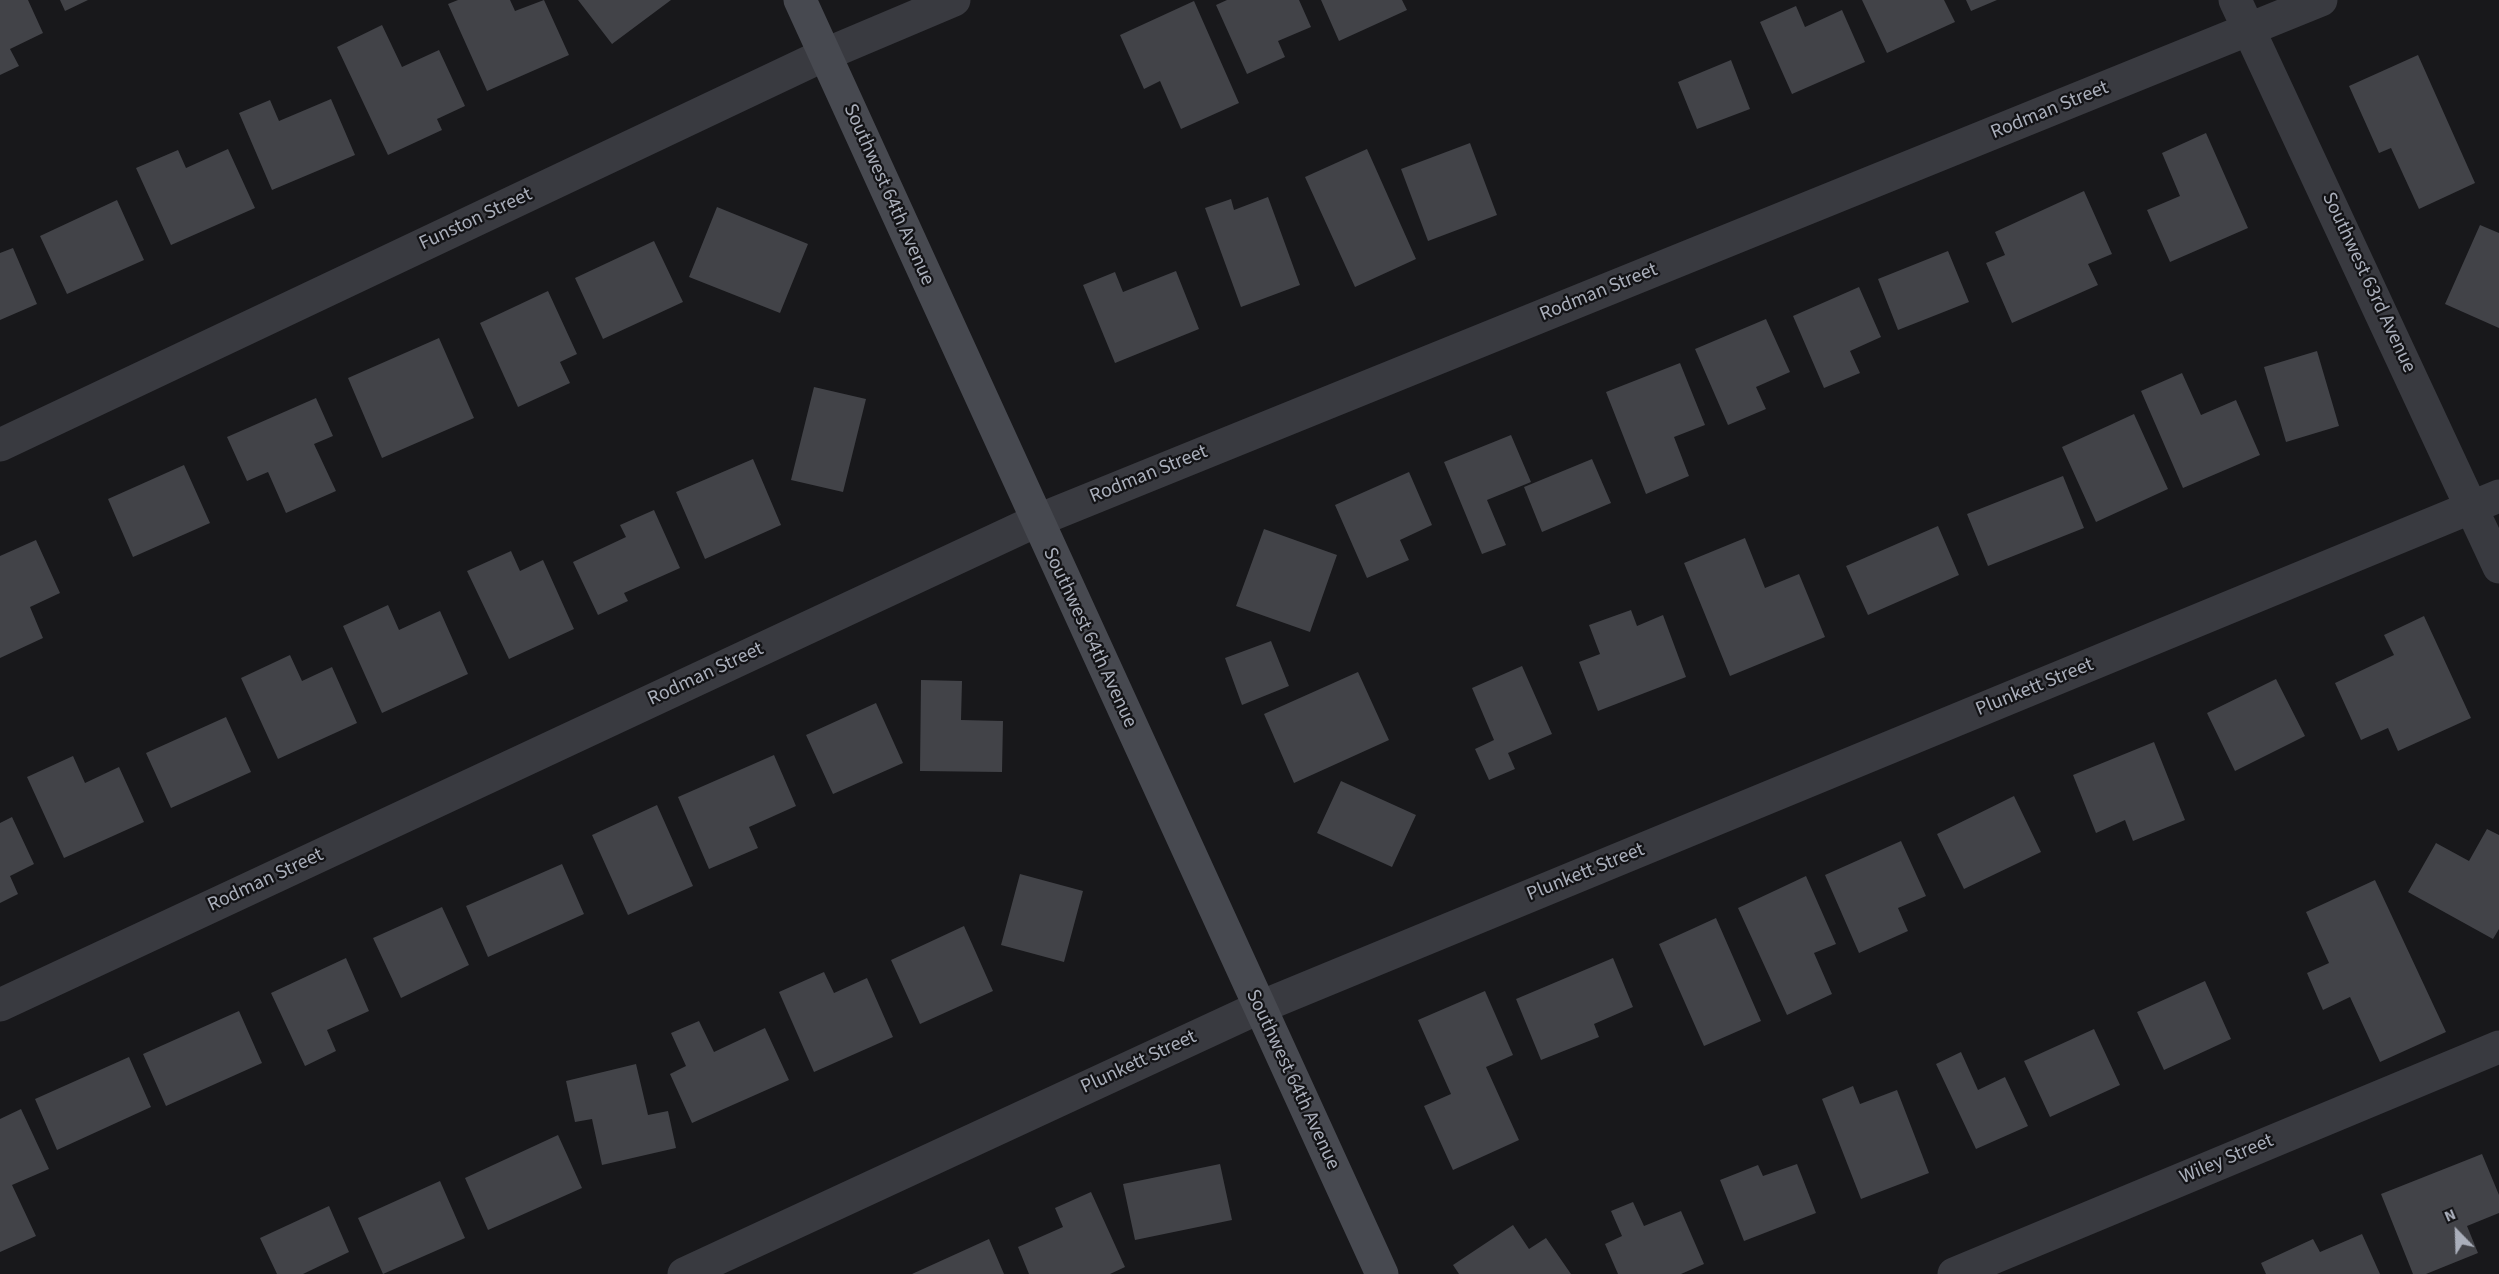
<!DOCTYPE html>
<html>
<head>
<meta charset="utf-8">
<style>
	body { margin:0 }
	#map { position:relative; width:2499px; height:1274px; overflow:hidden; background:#18181b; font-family:"Source Sans 3",sans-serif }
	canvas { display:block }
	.north { position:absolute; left:2427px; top:1202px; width:60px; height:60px; -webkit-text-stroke:4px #131316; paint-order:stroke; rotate:337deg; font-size:16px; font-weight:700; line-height:24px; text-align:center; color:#aaafbb }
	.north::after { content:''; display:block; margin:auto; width:21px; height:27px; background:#aaafbb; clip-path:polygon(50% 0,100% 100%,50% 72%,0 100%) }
</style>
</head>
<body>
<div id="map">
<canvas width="2499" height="1274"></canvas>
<div class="north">N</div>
</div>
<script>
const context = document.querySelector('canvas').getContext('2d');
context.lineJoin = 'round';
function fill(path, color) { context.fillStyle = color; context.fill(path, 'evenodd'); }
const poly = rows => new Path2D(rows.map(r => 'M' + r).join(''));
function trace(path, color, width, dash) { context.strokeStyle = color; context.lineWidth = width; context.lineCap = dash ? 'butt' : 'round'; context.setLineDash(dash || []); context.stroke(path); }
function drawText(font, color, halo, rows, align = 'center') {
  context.font = font + ' "Source Sans 3",sans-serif'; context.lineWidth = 4.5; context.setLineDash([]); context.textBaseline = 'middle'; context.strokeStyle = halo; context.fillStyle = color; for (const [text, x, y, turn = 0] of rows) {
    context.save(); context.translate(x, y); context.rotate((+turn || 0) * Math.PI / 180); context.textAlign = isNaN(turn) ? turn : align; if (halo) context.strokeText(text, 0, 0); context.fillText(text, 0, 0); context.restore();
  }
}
fill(poly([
	[0,0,28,0,43,33,10,49,19,66,0,75],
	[60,0,88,0,65,11],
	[458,0,510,0,515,11,544,0,569,55,487,91,448,4],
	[578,0,671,0,612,44],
	[1227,0,1299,0,1311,27,1278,41,1285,57,1247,74,1216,5],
	[1321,0,1402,0,1407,10,1339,41],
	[1862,0,1944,0,1955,22,1887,53],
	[1966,0,1997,0,1971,11],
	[1194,1,1239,103,1181,129,1160,81,1144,89,1120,35],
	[1796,6,1805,27,1842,10,1865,62,1792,94,1760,22],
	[382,25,402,67,439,50,465,106,437,119,442,130,388,155,337,47],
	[2418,55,2475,183,2419,209,2391,148,2379,153,2349,86],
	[1731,60,1750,109,1697,129,1678,82],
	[331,99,355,155,272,190,239,113,270,100,279,121],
	[2206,133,2248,228,2170,262,2147,210,2180,196,2162,153],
	[1470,143,1497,215,1428,241,1401,169],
	[228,149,255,208,171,245,136,168,178,150,186,168],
	[1367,149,1416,259,1355,287,1305,177],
	[2084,191,2112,254,2088,264,2098,285,2012,323,1986,263,2005,255,1995,232],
	[1268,197,1300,285,1241,307,1205,208,1231,199,1234,210],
	[117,200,144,260,67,294,40,236],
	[717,207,808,244,780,313,689,277],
	[2480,225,2499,233,2499,328,2445,304],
	[654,241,683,302,603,339,575,278],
	[13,248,37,304,0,320,0,253],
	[1948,251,1969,302,1898,330,1878,279],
	[1176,271,1199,329,1115,363,1083,285,1115,272,1123,292],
	[1859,287,1881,337,1850,351,1860,373,1824,388,1793,316],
	[548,291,577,354,560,362,570,383,518,407,480,323],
	[1766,319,1790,372,1756,387,1766,409,1728,425,1695,349],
	[439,338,474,418,382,458,348,378],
	[2317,351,2339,426,2286,442,2264,367],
	[1680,363,1705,425,1674,437,1689,476,1646,494,1606,392],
	[2182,373,2201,415,2236,400,2260,455,2183,488,2141,391],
	[814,387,866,399,843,492,791,480],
	[316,398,333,436,314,444,336,491,286,513,268,472,247,481,227,437],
	[2134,414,2168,489,2096,522,2062,447],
	[1511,435,1531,482,1487,500,1506,545,1482,554,1444,462],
	[753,459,781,525,705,559,676,492],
	[1592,459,1611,503,1542,532,1524,487],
	[184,465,210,523,133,557,108,499],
	[1409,472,1432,525,1400,540,1409,560,1367,578,1335,505],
	[2063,476,2084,528,1988,566,1967,514],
	[654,510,680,568,624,593,628,601,598,615,573,562,626,537,620,525],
	[1938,526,1959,575,1868,615,1846,566],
	[1264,529,1337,555,1310,632,1236,606],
	[1745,538,1765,588,1799,574,1825,637,1730,676,1684,563],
	[36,540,60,593,30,607,43,638,0,658,0,556],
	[511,551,520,571,543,560,574,629,509,659,467,571],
	[388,605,399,630,440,611,468,674,382,713,343,626],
	[1631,610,1637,626,1663,615,1686,677,1598,711,1579,662,1600,654,1589,625],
	[2424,616,2471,718,2398,751,2388,728,2361,740,2335,683,2394,655,2384,635],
	[1271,641,1289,686,1242,705,1225,658],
	[290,655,302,681,332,667,357,723,278,759,241,678],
	[1522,666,1552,734,1508,753,1515,769,1489,780,1475,749,1494,740,1472,688],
	[1358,672,1389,740,1294,783,1264,714],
	[2276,679,2305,736,2235,771,2207,713],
	[921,680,962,681,961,720,1003,721,1002,772,920,771],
	[876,703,903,763,833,794,806,735],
	[226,717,251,772,171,808,146,753],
	[2154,742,2185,820,2133,841,2125,820,2096,833,2073,775],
	[774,755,796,806,749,827,758,848,709,869,678,797],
	[73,756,85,783,119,767,144,822,64,858,27,777],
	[1341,781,1416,815,1392,867,1317,833],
	[2014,796,2041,852,1964,889,1937,834],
	[657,805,693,886,628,915,592,835],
	[12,817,34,864,10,876,18,894,0,903,0,823],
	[2487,829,2499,835,2499,929,2493,939,2408,892,2436,843,2469,861],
	[1901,841,1926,896,1898,908,1908,931,1859,953,1825,875],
	[562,864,584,914,488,957,466,906],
	[1020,874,1083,891,1064,962,1001,945],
	[1806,876,1836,944,1814,953,1832,994,1787,1015,1738,908],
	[2375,880,2446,1032,2380,1062,2350,997,2323,1010,2307,973,2329,963,2306,912],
	[442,907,469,965,401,998,373,938],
	[1716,918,1761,1021,1704,1046,1659,944],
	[964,926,993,991,920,1024,891,960],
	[346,958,369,1011,327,1030,336,1051,305,1066,271,993],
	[1613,958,1633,1007,1594,1024,1599,1037,1541,1060,1516,999],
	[824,972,834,993,867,978,893,1037,814,1072,779,992],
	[2205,981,2231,1039,2164,1070,2137,1012],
	[1485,991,1513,1055,1486,1067,1519,1140,1453,1170,1424,1106,1451,1094,1418,1020],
	[239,1011,262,1063,166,1106,143,1054],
	[699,1021,714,1052,765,1028,789,1080,692,1123,670,1074,686,1066,671,1033],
	[2094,1029,2120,1085,2050,1117,2024,1061],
	[1961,1052,1978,1090,2005,1077,2028,1126,1976,1149,1936,1064],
	[129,1057,151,1107,57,1150,35,1099],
	[636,1064,648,1115,668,1111,676,1148,602,1165,592,1119,575,1122,566,1081],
	[1853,1086,1860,1104,1897,1090,1929,1173,1861,1199,1822,1099],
	[21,1109,49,1169,12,1185,36,1236,0,1252,0,1119],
	[558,1135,582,1188,488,1230,465,1178],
	[2482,1154,2499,1195,2499,1213,2467,1226,2478,1253,2426,1274,2413,1274,2381,1194],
	[1220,1164,1232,1220,1135,1240,1123,1184],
	[1797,1164,1816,1213,1744,1241,1720,1180,1758,1165,1763,1176],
	[440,1181,465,1238,383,1274,358,1218],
	[1091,1192,1125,1267,1110,1274,1029,1274,1018,1247,1063,1227,1055,1208],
	[1633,1202,1644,1226,1681,1211,1704,1264,1681,1274,1618,1274,1605,1244,1622,1236,1611,1211],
	[329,1206,349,1252,303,1274,277,1274,260,1238],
	[1513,1225,1529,1249,1546,1238,1571,1274,1459,1274,1453,1265],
	[2362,1234,2380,1274,2266,1274,2261,1263,2313,1239,2320,1252],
	[989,1239,1004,1274,912,1274]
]), '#424348');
trace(poly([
	[2235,0,2499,567],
	[0,445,824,55,954,0],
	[0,1005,1036,521,2321,0],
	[684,1274,1258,1008,2499,496],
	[1954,1274,2499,1047]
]), '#393a40', 33);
trace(poly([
	[800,0,1382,1274]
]), '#474950', 33);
drawText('20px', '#aaafbb', '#131316', [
	["Rodman Street",2050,111,-22],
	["Southwest 64th Avenue",888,195,66],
	["Funston Street",476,220,-25],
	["Southwest 63rd Avenue",2368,283,65],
	["Rodman Street",1599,293,-22],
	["Rodman Street",1149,475,-22],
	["Southwest 64th Avenue",1089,638,65],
	["Rodman Street",706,675,-25],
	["Plunkett Street",2035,688,-22],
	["Plunkett Street",1586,873,-22],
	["Rodman Street",266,881,-25],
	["Plunkett Street",1139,1063,-25],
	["Southwest 64th Avenue",1292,1080,65],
	["Wiley Street",2227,1160,-23]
]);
</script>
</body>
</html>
